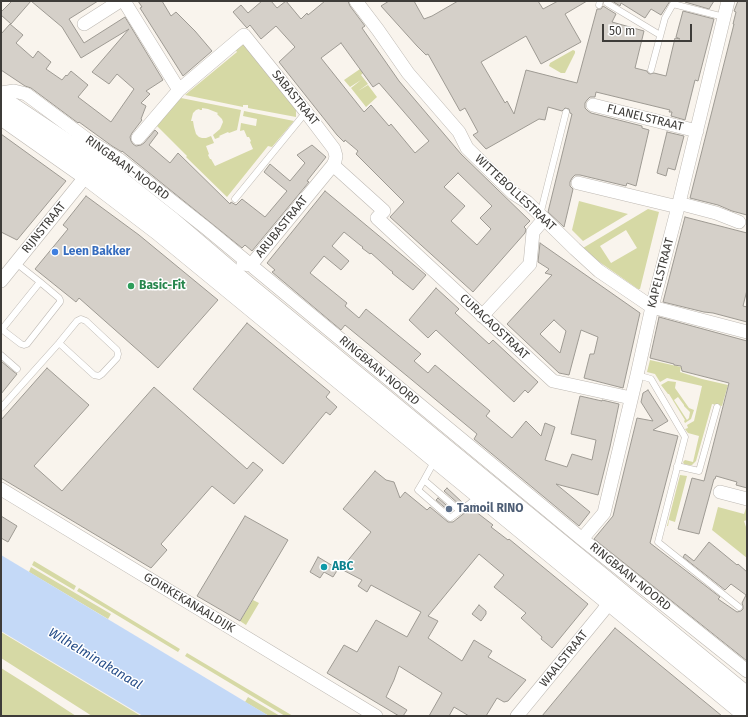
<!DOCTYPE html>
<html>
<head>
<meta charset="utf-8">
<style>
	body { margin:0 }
	#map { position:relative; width:748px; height:717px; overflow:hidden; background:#f9f4ed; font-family:"Fira Sans",sans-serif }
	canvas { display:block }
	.frame { position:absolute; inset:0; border:2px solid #3e3c39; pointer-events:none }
	.scale { position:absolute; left:602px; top:24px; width:90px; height:18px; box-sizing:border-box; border:2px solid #3e3c39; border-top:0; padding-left:5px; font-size:12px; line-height:14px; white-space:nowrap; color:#3e3c39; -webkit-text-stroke:3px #fff; paint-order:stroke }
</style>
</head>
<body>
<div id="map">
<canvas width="748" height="717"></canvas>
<div class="frame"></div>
<div class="scale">50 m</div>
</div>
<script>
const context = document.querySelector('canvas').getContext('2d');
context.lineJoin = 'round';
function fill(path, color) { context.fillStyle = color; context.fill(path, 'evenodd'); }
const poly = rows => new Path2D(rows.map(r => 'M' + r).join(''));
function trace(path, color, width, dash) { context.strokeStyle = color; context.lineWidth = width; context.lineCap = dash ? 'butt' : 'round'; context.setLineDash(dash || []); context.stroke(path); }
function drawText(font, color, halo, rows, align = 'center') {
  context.font = font + ' "Fira Sans",sans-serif'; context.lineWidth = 3; context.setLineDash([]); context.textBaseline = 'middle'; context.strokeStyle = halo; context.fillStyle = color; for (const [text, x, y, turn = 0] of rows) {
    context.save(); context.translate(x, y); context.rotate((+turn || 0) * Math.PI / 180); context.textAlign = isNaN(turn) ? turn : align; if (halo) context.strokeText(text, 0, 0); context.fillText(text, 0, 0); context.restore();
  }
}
fill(poly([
	[242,45,244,45,296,109,296,117,248,108,248,105,243,105,243,107,185,95,237,52,235,49],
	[573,50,575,51,575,53,565,73,561,73,549,66,550,63],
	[360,69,363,73,361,75,368,84,358,91,368,85,377,97,366,107,351,88,361,80,350,87,344,80],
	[181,98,241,110,237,130,229,133,228,132,219,136,220,137,215,139,213,135,220,129,223,122,222,119,217,114,218,113,208,109,202,108,202,110,200,110,199,109,196,110,193,113,191,121,193,121,194,127,196,134,199,137,202,138,206,138,211,136,214,143,206,146,209,154,208,155,210,159,211,159,215,166,253,149,250,142,251,141,249,137,247,137,244,130,240,131,241,123,256,126,257,119,243,116,244,111,294,121,272,147,268,146,227,197,186,157,187,156,155,124],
	[579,201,628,214,583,241,572,230],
	[648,209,659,212,640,289,638,289,598,261,583,248],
	[626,230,637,248,611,263,600,246],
	[650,360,681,367,680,372,702,379,728,385,722,406,712,404,696,461,692,465,689,465,684,464,683,462,685,460,693,462,699,436,688,433,685,429,688,428,687,425,694,421,702,386,667,378,660,382,655,374,647,372],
	[668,381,676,382,675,388,689,408,694,410,691,419,685,423,684,421,685,420,669,394,668,394,661,385],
	[678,397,684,405,684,406,690,412,689,418,687,420,674,400],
	[680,475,687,476,675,522,669,520,668,526,667,526],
	[747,505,747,520,744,521,747,530,747,558,712,530,718,507,744,514],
	[34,561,76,586,74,590,32,565],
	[31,567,111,614,108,619,29,572],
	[79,588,180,649,178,652,77,591],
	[253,600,259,603,246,625,240,621],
	[1,632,141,716,92,716,1,658],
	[187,653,293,716,285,716,185,656],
	[1,668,33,688,76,716,1,716],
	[248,697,280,716,269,716,245,702]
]), '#d6d9a5');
fill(poly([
	[1,555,181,663,269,716,143,716,1,631]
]), '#c4d9f7');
const building = poly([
	[12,1,31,1,11,24,1,15,1,12,12,1],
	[31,1,98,1,69,19,84,43,125,17,163,80,146,91,150,94,141,103,146,106,141,119,142,120,132,133,130,137,131,141,133,144,136,146,141,145,144,143,155,130,158,133,149,145,170,163,178,153,230,204,231,202,236,205,242,199,265,217,287,191,264,172,270,164,290,181,305,163,297,155,312,145,326,157,307,181,309,182,252,251,245,245,242,248,122,151,122,152,112,146,79,122,78,123,31,88,25,86,1,70,1,34,10,24,23,35,16,43,33,58,38,51,51,62,46,69,62,80,66,75,67,76,71,71,88,85,78,97,111,122,134,89,117,74,109,84,92,72,129,29,81,58,62,27,31,1],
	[138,1,162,1,171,16,176,12,195,31,212,51,183,76,140,8,142,7,138,1],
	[262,1,271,1,277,8,286,1,301,19,307,13,308,15,325,1,348,1,350,6,365,26,362,28,399,81,461,154,530,221,524,227,526,229,525,233,473,292,390,217,404,202,356,154,358,151,345,140,344,142,337,135,279,62,295,47,276,26,261,39,250,25,247,28,246,27,233,12,241,5,248,13,262,1],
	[341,43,373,87,379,83,429,141,415,153,391,124,389,126,371,105,364,112,321,58,341,43],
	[458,173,492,206,480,218,491,229,477,245,451,221,465,206,444,187,458,173],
	[389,1,414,1,424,19,432,16,458,1,538,1,543,9,558,1,587,1,565,14,581,42,541,64,526,36,481,62,505,103,507,101,514,114,526,70,577,83,597,9,601,9,603,6,616,14,612,22,644,31,635,68,647,71,648,73,650,74,654,73,666,76,675,38,680,39,676,37,683,11,714,19,698,81,695,80,685,120,671,116,672,112,669,112,670,110,596,92,595,97,590,97,587,100,585,103,585,108,588,111,591,113,642,126,642,128,649,130,636,186,627,183,626,186,580,175,575,175,572,178,570,182,570,186,573,189,564,227,548,212,572,114,570,113,569,109,565,108,562,111,548,107,545,120,539,119,486,149,473,135,478,132,465,108,460,111,428,54,426,55,417,46,381,6,389,1],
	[612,1,670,1,661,15,651,9,645,18,621,3,620,6,612,1],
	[685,1,714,1,709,9,685,2,685,1],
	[738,1,747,1,747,215,732,211,718,205,690,198,734,24,733,24,736,12,734,11,738,1],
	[667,132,684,136,675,170,668,168,666,176,657,173,667,132],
	[1,134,66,181,17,240,1,232,1,134],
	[325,191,426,275,413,290,392,273,393,272,390,270,371,253,370,254,362,248,363,247,360,245,344,232,332,246,349,261,341,270,324,256,310,273,347,303,345,306,359,318,366,309,382,322,421,354,414,361,428,373,435,365,490,411,486,416,512,438,526,421,541,436,545,423,555,427,545,460,567,467,572,454,592,460,596,440,571,434,580,396,602,401,602,400,619,404,610,447,598,495,556,484,590,512,579,526,474,439,477,434,412,380,345,325,341,330,272,272,275,270,267,263,325,191],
	[86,196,139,235,218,300,158,368,79,298,76,302,35,269,68,229,63,225,86,196],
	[685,217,747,233,747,290,743,306,747,307,747,322,713,313,704,312,663,302,685,217],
	[540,243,640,313,623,388,584,378,590,354,594,354,598,337,581,330,569,375,559,373,507,324,552,275,545,273,549,269,538,262,540,243],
	[554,320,566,331,560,353,540,334,554,320],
	[436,288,459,309,455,313,489,344,493,340,538,382,528,393,525,390,514,402,436,330,428,338,409,320,436,288],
	[659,317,747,341,747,488,736,485,737,482,716,476,715,479,714,479,699,534,678,529,692,478,704,481,729,383,682,371,681,366,674,365,674,364,650,358,659,317],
	[247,323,330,392,326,397,337,407,330,415,326,412,283,464,193,389,247,323],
	[1,361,14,372,17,374,1,394,1,361],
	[47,368,89,405,34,466,62,491,154,387,247,469,253,462,263,470,234,504,212,486,161,544,167,550,151,568,1,478,1,420,47,368],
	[648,390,668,421,653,430,678,436,650,543,720,597,718,599,737,612,741,611,743,609,743,606,742,603,746,595,731,584,725,590,683,557,685,554,694,561,709,542,737,565,738,564,747,572,747,661,594,539,613,516,637,418,653,421,641,402,643,393,648,390],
	[375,471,386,480,394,482,400,498,405,492,427,510,430,507,448,522,453,522,471,508,493,525,491,527,508,540,509,539,588,604,552,648,541,639,542,637,521,618,526,613,494,587,504,575,479,554,428,616,438,621,428,638,462,661,474,640,492,651,488,657,526,680,508,701,504,702,497,698,486,716,469,716,454,707,449,716,429,716,442,693,399,666,394,680,386,697,407,710,403,716,399,716,327,673,344,645,357,652,376,620,407,637,421,612,371,585,367,592,358,586,362,580,341,569,371,532,343,509,375,471],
	[447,488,463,503,460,505,444,491,447,488],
	[438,498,453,511,450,512,436,500,438,498],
	[1,516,17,526,8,542,1,538,1,516],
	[245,516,288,540,240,621,197,596,245,516],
	[318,557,338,569,333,577,324,572,320,578,310,572,318,557],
	[479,605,486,611,486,614,481,621,472,614,479,605],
	[615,628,722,716,542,716,615,628]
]);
fill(building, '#d5d0c9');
trace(building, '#9e9a93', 1);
const service = poly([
	[607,3,660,35],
	[599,5,600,1],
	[651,70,665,18,673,4,724,17],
	[235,199,306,112],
	[540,215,566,112],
	[16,263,40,282,59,298,60,300,60,302,27,344,24,345,21,344,4,331,3,328,40,282],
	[1,355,17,369],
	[637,375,651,379,685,437,658,542,739,607],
	[1,408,59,343,77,321,81,319,86,321,117,350,118,354,117,358,102,374,99,376,94,375,59,343],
	[435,460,424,480,460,511,478,497],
	[677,466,699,471,717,407],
	[424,480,418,490,450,518,460,511]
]);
const minor = poly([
	[124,1,179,90],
	[356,1,378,30,408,73,459,132,467,148,513,193,527,202,575,249,599,271,652,307,747,332],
	[84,24,120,1],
	[1,93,14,91,26,94,88,140,120,160,206,228,582,539,747,671],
	[593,105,697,131],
	[138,138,179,90,244,35,306,112,334,149,336,156,335,161,333,165,251,265,243,264],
	[333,165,384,211,377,218,553,381,631,398],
	[578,183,678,207],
	[678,203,716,213,739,222],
	[1,281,86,176],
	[482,316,530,264,533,232,544,219],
	[1,489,376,716],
	[720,492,747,499],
	[582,539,604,513,637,375,652,307,678,207,728,1],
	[517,716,603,611,609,602]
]);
const secondary = poly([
	[1,99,109,171,172,221,247,285,747,696],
	[1,116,86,176,158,231,747,715]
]);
trace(service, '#beb9b3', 7);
trace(minor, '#beb9b3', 14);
trace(secondary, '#beb9b3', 19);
trace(service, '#fff', 6);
trace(minor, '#fff', 13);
trace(secondary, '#fff', 18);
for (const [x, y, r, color] of [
	[55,252,4,"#3f7fe0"],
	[131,286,4,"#2e9e5b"],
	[449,509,4,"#5c6f8a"],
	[324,567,4,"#0f9aa8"]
]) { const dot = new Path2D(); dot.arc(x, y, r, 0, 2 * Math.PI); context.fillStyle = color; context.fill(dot); trace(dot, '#fff', 1.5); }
drawText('12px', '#3e3c39', '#fff', [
	["SABASTRAAT",295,98,51],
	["FLANELSTRAAT",645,118,14],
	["RINGBAAN-NOORD",127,168,36],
	["WITTEBOLLESTRAAT",515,193,43],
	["ARUBASTRAAT",282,227,-51],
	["RIJNSTRAAT",44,228,-51],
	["KAPELSTRAAT",661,273,-75],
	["CURACAOSTRAAT",494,327,43],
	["RINGBAAN-NOORD",379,371,40],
	["RINGBAAN-NOORD",630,577,39],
	["GOIRKEKANAALDIJK",189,603,31],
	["WAALSTRAAT",564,659,-51]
]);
drawText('bold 12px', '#366cbe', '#fff', [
	["Leen Bakker",63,252]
], 'left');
drawText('bold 12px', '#27864d', '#fff', [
	["Basic-Fit",139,286]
], 'left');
drawText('bold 12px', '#4e5e75', '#fff', [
	["Tamoil RINO",457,509]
], 'left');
drawText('bold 12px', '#0d838f', '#fff', [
	["ABC",332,567]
], 'left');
drawText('italic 13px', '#234b87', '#fff', [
	["Wilhelminakanaal",95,659,31]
]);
</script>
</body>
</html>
